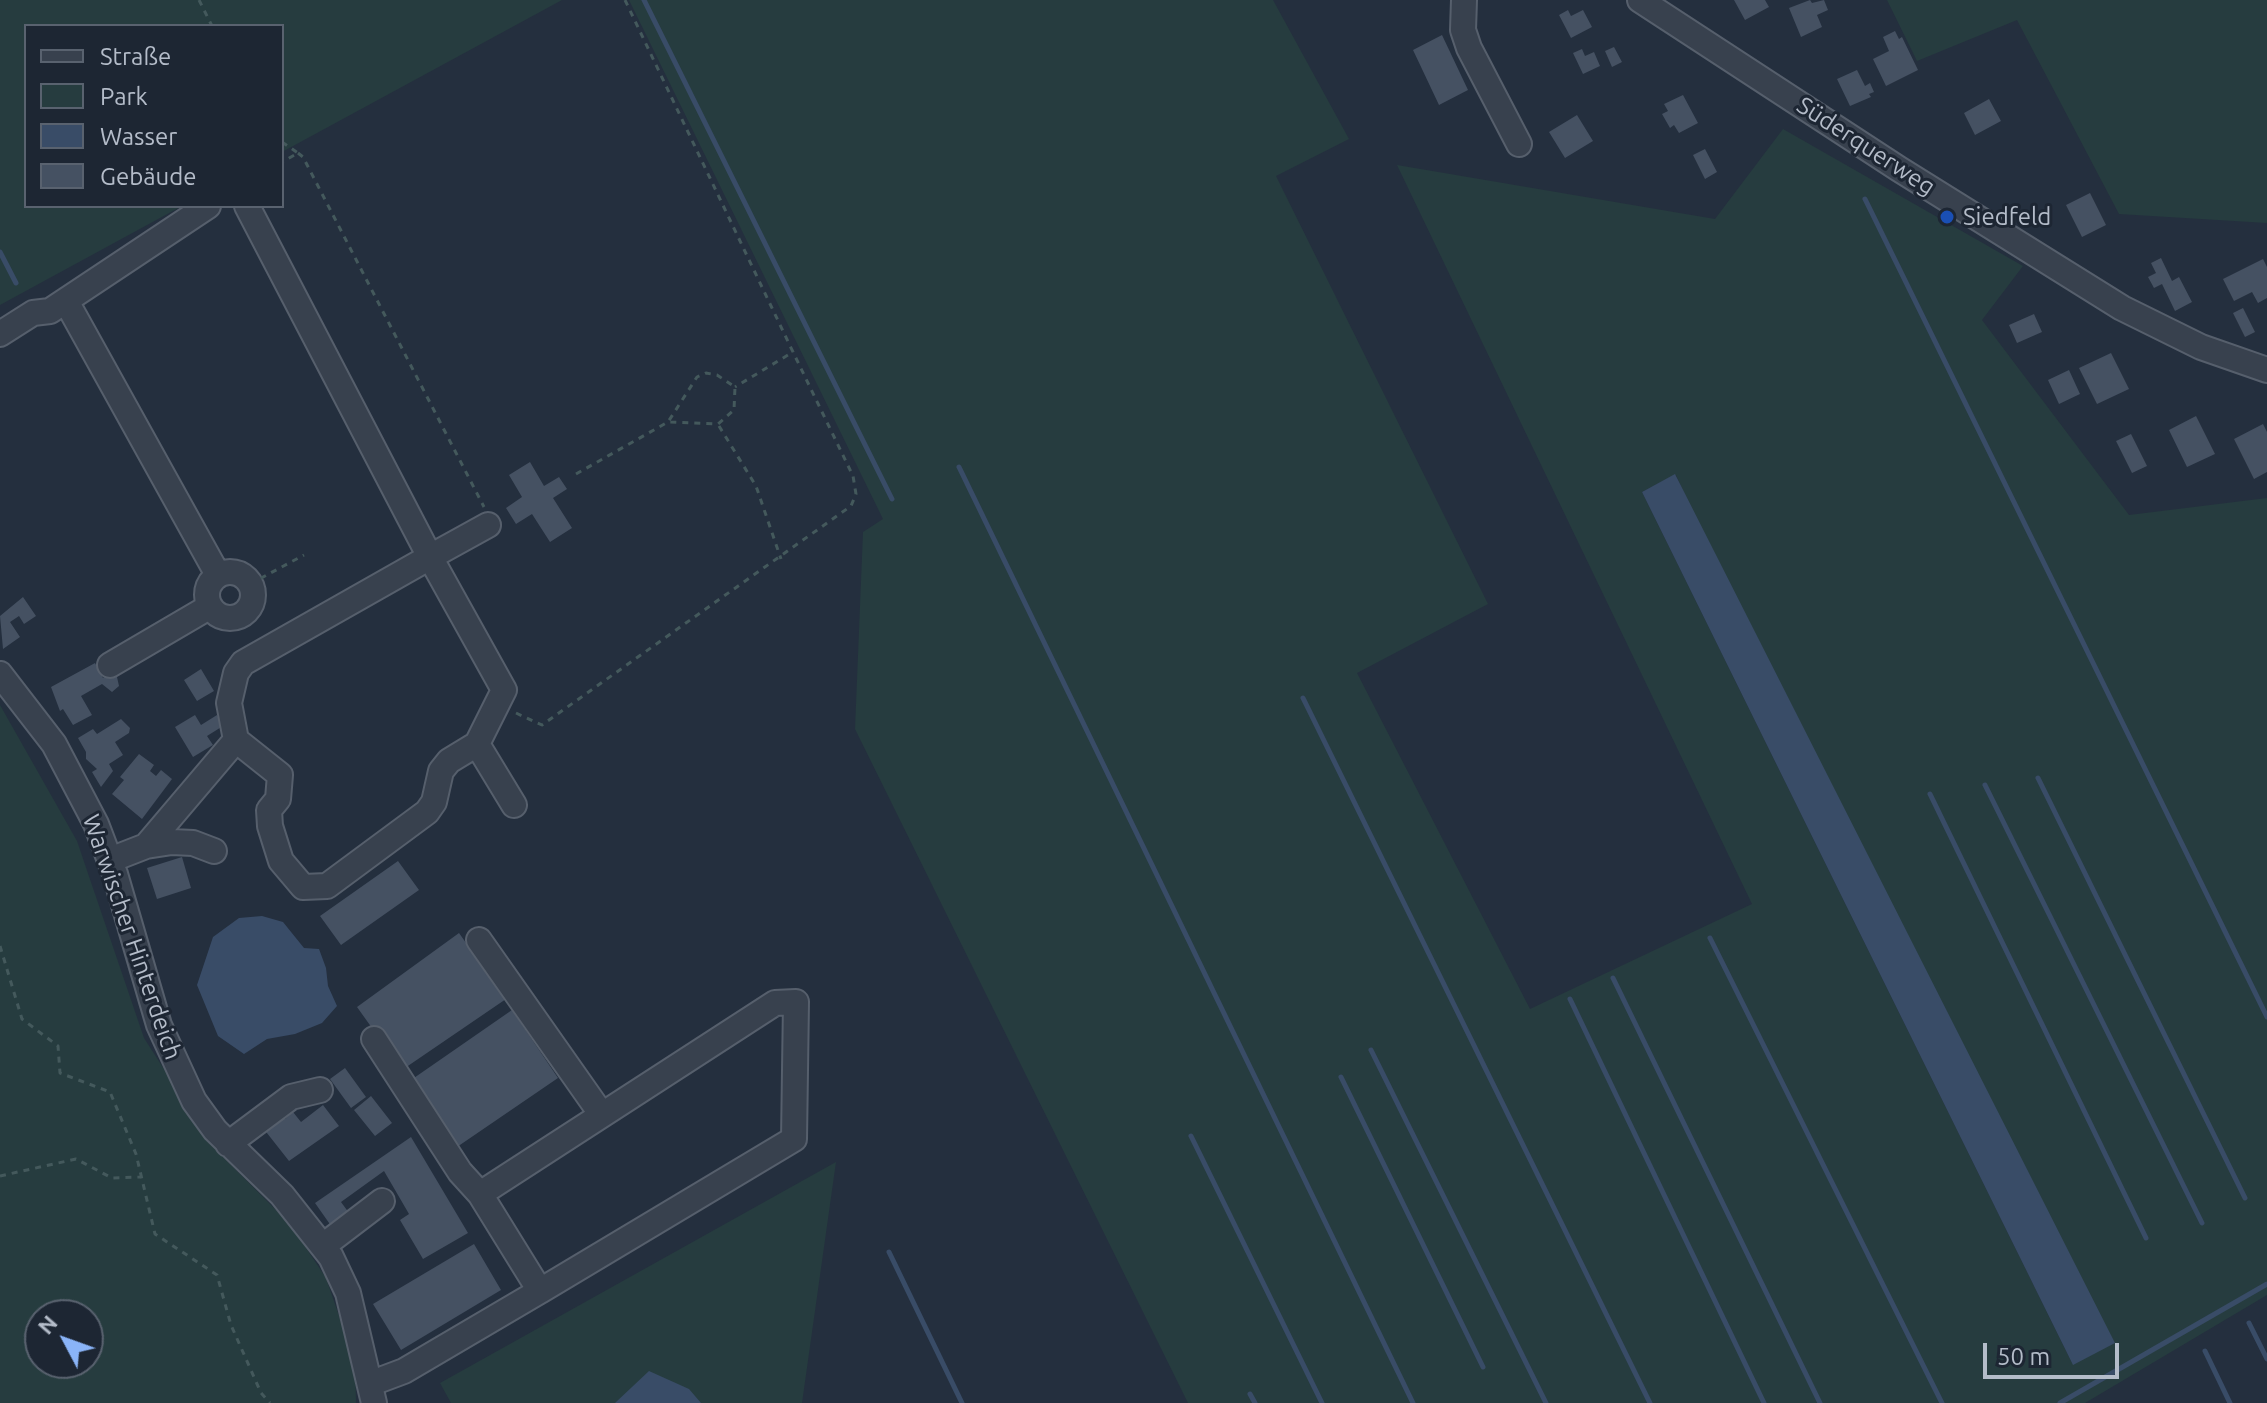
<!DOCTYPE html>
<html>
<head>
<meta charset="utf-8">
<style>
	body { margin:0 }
	#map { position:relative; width:2267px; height:1403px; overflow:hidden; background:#242f3e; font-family:Ubuntu,sans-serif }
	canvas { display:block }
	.legend { position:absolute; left:24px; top:24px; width:260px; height:184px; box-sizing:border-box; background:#1d2633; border:2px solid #59626f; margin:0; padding:10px 14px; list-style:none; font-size:24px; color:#b4bcc9 }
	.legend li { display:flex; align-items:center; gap:16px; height:40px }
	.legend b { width:40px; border:2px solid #59626f }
	.north { position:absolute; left:24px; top:1299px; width:80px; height:80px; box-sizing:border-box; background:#1d2633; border:2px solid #59626f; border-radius:50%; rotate:311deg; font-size:22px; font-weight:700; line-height:32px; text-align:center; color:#b4bcc9 }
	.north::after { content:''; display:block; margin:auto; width:28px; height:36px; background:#8ab4f8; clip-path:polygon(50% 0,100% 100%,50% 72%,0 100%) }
	.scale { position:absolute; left:1983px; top:1343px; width:136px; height:36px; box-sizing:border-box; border:4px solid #b4bcc9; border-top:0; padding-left:10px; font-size:24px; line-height:28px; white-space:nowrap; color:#b4bcc9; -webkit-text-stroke:6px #1d2633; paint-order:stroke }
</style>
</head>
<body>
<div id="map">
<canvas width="2267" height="1403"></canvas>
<ul class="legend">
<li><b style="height:10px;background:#38414e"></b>Straße</li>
<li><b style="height:22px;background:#263c3f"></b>Park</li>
<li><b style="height:22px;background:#394c67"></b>Wasser</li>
<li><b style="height:22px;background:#455162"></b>Gebäude</li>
</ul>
<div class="north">N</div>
<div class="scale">50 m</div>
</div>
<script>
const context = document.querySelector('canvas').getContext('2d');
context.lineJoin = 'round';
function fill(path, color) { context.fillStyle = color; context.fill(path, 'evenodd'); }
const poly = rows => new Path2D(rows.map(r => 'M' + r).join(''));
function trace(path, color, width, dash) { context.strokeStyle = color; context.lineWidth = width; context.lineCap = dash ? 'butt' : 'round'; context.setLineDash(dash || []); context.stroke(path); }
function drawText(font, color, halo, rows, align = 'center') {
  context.font = font + ' Ubuntu,sans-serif'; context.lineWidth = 6; context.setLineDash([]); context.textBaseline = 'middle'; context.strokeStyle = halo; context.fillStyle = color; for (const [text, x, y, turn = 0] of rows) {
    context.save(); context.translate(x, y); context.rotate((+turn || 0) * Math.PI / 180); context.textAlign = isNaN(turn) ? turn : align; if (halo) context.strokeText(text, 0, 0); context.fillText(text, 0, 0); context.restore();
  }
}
fill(poly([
	[0,0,562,0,282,152,282,26,26,26,26,206,182,206,0,305],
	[629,0,1273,0,1349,139,1276,176,1488,604,1357,673,1530,1009,1752,904,1397,165,1715,219,1783,129,2023,266,1982,320,2129,515,2267,498,2267,1295,2085,1403,1188,1403,855,729,863,532,883,519],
	[1675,475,1676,475,2073,1365,1642,492],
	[1887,0,2267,0,2267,223,2119,214,2017,20,1917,61],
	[0,705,77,841,144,1038,216,1150,291,1225,326,1278,355,1362,356,1403,0,1403],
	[40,1315,88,1315,88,1363,40,1363],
	[836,1162,802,1403,451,1403,440,1383]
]), '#263c3f');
fill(poly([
	[1675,474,2115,1343,2073,1365,1642,492],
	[262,916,283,922,304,948,319,949,326,968,328,986,337,1006,322,1023,295,1034,267,1039,244,1054,218,1036,197,985,213,937,239,918],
	[649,1371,689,1389,701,1403,615,1403]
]), '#394c67');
trace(poly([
	[644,0,892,499],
	[1865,199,2267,1017],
	[0,252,16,283],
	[959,467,1413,1403],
	[1303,698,1650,1403],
	[2038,778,2245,1198],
	[1985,785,2202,1223],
	[1930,794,2146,1238],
	[1710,938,1942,1403],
	[1613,978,1820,1403],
	[1570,999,1764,1403],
	[1371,1050,1546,1403],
	[1341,1077,1483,1367],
	[1191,1136,1322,1403],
	[889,1252,962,1403],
	[2249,1323,2267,1359],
	[2205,1351,2230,1403],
	[1250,1394,1255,1403],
	[2060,1403,2267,1284]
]), '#394c67', 5);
fill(poly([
	[1734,0,1765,0,1769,7,1745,20],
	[1810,0,1812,3,1824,0,1828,10,1817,15,1822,27,1801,37,1789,8],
	[1568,10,1571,16,1583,10,1592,27,1571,38,1559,15],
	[1895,31,1899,39,1902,37,1918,70,1886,86,1873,59,1889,51,1883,37],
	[1442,35,1468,90,1439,105,1413,50],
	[1614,47,1622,62,1612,67,1605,51],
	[1582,49,1585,56,1594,52,1600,66,1583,74,1573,53],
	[1857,70,1865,86,1870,83,1874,92,1869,94,1871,97,1850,106,1837,79],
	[1683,95,1698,123,1679,133,1674,125,1670,128,1662,114,1668,111,1664,104],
	[1989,99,2001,121,1975,135,1964,113],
	[1577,115,1593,141,1565,158,1549,132],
	[1705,149,1717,172,1705,179,1693,155],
	[2090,193,2106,225,2082,237,2066,205],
	[2161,258,2172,281,2179,277,2192,302,2175,311,2162,284,2154,288,2148,277,2156,273,2151,263],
	[2263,259,2267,267,2267,298,2258,303,2252,292,2234,301,2223,279],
	[2243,308,2255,332,2245,337,2233,313],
	[2034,314,2042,332,2017,343,2009,325],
	[2111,353,2129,389,2097,404,2079,368],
	[2069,370,2080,394,2059,404,2048,380],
	[2196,416,2215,454,2187,467,2169,430],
	[2263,424,2267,432,2267,472,2254,479,2234,439],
	[2131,434,2147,466,2132,473,2116,441],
	[530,462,544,486,559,477,567,489,553,498,572,528,550,542,532,514,516,524,506,508,522,497,509,475],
	[23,597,36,616,24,624,19,616,10,622,20,637,3,649,0,616],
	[95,663,103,678,110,674,117,677,119,686,112,692,102,684,81,696,92,715,73,725,63,709,60,711,51,687],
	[201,669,214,691,197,701,184,680],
	[195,715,201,725,217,715,223,726,207,736,213,745,193,757,175,727],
	[121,719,130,728,129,733,115,742,123,755,109,764,113,771,101,787,92,772,97,769,86,759,86,752,78,738,93,729,97,734],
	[139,754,154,765,150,771,156,776,161,770,172,779,142,819,112,794,124,780,120,777],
	[182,857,191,888,157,899,147,868],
	[398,861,419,890,341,945,320,916],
	[459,933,506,999,402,1070,357,1007],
	[512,1010,558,1078,457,1147,411,1080],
	[345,1068,366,1097,351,1108,330,1079],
	[371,1096,392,1123,375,1136,354,1110],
	[323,1105,339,1126,289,1161,263,1128,281,1114,285,1119,293,1112,301,1122],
	[411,1137,468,1233,423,1259,400,1220,409,1214,384,1171,341,1202,352,1217,334,1230,315,1203],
	[474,1244,501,1290,401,1350,373,1304]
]), '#455162');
const minor = poly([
	[1464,0,1463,30,1469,48,1519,144],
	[1640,0,1899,169,2122,308,2201,347,2267,370],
	[66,301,218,575],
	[0,334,33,313,50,311,208,206],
	'207 595a23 23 0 1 1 46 0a23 23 0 1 1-46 0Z',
	[110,665,209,607],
	[0,674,54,744,96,824,115,874,159,1025,194,1101,215,1130,282,1195,331,1257,348,1293,374,1403],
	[236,740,280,775,278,799,269,810,270,826,281,861,303,887,327,886,427,812,434,802,441,771,449,761,477,744,514,805],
	[477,744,504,690,430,557,488,525],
	[146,846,236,740,229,703,236,673,243,663,430,557,247,206],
	[110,860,146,846,172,842,193,843,214,851],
	[479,940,602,1115],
	[228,1144,291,1097,320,1090],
	[480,1194,775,1003,796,1002,794,1139,540,1291],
	[323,1246,382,1201],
	[372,1383,404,1371,540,1291,480,1194,460,1172,374,1039]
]);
trace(minor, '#565f6c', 28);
trace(poly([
	[199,0,212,26],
	[625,0,793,352,735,387],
	[282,142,298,153,282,162],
	[298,153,303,157,484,507],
	[719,426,756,486,781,559],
	[576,474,668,422,718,424,734,410,735,387,717,375,706,373,697,377,668,422],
	[250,584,304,555],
	[516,713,542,725,851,506,856,494,853,476,793,352],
	[0,946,22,1019,58,1046,60,1073,110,1092,136,1154,155,1234,217,1275,231,1325,261,1393,270,1403],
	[0,1176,76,1159,112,1178,141,1177]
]), '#44595c', 3, [6, 6]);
trace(minor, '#38414e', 24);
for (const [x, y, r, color] of [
	[1947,217,8,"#1a4fb4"]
]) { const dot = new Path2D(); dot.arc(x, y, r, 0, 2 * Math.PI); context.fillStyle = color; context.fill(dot); trace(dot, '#1d2633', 3); }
drawText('24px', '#b4bcc9', '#1d2633', [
	["Süderquerweg",1866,146,33],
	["Warwischer Hinterdeich",132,937,71]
]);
drawText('24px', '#b4bcc9', '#1d2633', [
	["Siedfeld",1963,217]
], 'left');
</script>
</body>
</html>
